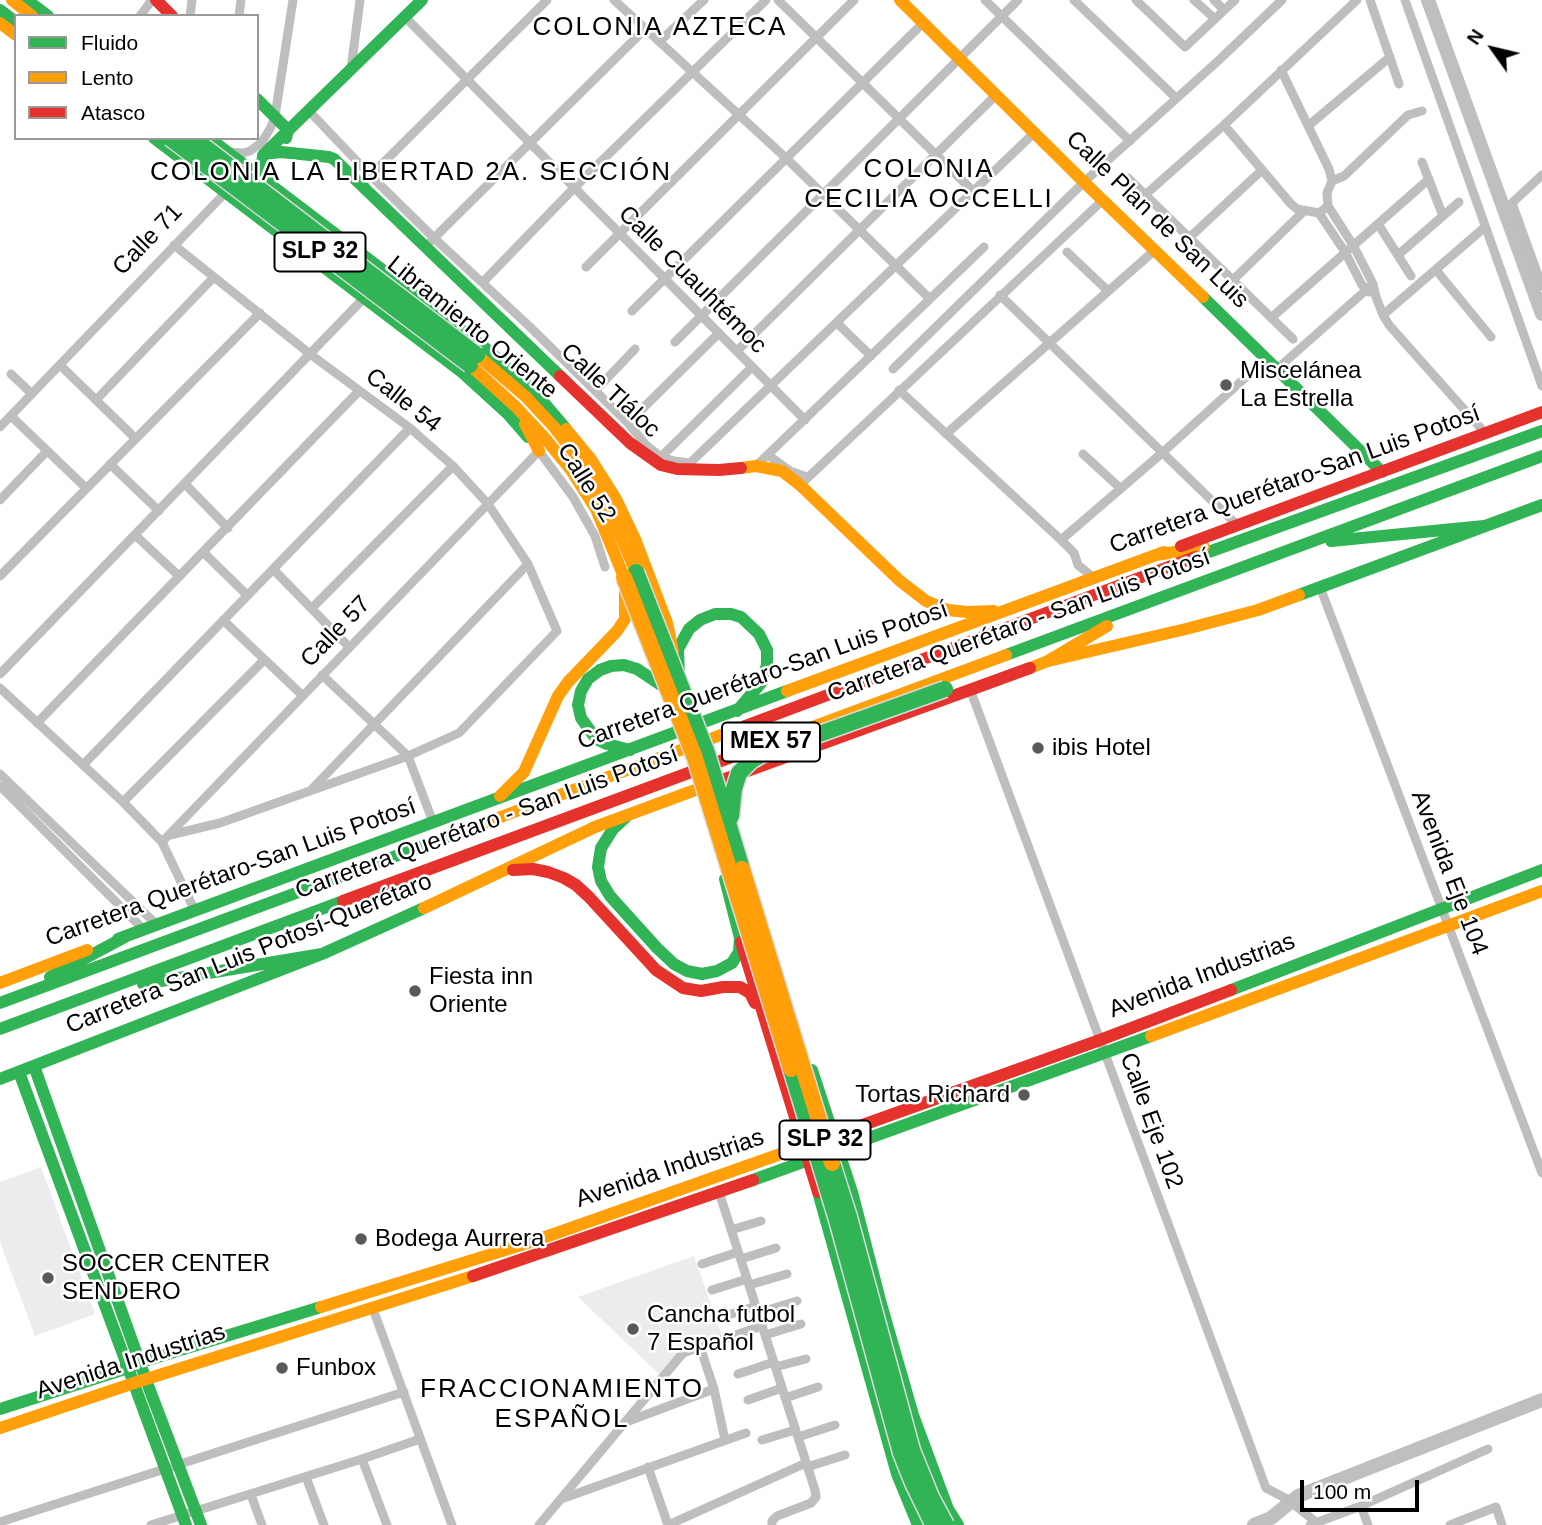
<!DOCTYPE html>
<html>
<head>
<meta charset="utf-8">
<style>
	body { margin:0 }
	#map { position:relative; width:1542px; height:1525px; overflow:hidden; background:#fff; font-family:Arial,sans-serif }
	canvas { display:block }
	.legend { position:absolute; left:14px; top:14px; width:245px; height:126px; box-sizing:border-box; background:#fff; border:2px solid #999; margin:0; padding:9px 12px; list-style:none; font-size:21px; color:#000 }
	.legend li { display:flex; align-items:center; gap:14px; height:35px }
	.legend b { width:35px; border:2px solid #999 }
	.north { position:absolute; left:1458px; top:14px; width:70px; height:70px; -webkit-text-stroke:5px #fff; paint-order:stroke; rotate:304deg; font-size:19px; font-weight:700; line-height:28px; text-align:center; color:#000 }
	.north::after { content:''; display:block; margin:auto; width:24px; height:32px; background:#000; clip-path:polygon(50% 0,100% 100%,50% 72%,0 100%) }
	.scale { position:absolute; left:1300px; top:1480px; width:119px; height:32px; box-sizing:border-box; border:4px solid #000; border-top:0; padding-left:9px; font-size:21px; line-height:24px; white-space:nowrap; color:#000; -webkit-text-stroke:5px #fff; paint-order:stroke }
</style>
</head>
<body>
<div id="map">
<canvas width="1542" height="1525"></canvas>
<ul class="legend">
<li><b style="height:9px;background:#30b455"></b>Fluido</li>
<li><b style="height:9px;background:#ff9f0a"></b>Lento</li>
<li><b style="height:9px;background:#e5322d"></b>Atasco</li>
</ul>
<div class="north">N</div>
<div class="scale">100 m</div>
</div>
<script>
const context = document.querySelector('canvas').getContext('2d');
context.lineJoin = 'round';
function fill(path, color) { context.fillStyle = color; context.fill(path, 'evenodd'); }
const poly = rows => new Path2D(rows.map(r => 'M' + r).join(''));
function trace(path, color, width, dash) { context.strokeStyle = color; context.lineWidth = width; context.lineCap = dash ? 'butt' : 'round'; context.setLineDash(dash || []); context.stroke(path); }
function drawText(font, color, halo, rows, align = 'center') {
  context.font = font + ' Arial,sans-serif'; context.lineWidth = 5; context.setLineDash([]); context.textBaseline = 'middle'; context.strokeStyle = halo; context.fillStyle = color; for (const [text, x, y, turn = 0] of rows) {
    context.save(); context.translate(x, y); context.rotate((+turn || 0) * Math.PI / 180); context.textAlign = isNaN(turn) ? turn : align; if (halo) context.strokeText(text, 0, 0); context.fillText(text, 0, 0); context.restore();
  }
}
fill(poly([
	[41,1167,95,1314,35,1336,0,1242,0,1182],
	[694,1256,722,1336,680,1351,660,1375,578,1297]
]), '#ececec');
trace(poly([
	[1428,0,1542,314],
	[1254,1525,1271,1518,1298,1496,1542,1400]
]), '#bfbfbf', 14);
trace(poly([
	[614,0,787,159,930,299],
	[778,0,973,191],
	[985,0,1130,141],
	[1074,0,1176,98],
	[1136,0,1185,47,1235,0],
	[1194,0,1215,19],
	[1214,0,1224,10],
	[1370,0,1399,84],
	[1405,0,1542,386],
	[140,16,152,0],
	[190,16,192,0],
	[239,16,241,0],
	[405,17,805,420],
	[660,41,704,0],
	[351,69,360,0],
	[1281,70,1329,169,1332,181],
	[309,111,371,176,434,238,529,326,628,423,646,445,661,457,674,461,690,463,1034,133],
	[1224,125,1291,204,1297,209,1319,213,1328,206],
	[1308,126,1390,57],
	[228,152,243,153,250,151,262,142,271,127,275,116,293,0],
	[1422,162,1443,216],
	[1542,175,1512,203,1542,286],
	[1128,178,1293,339],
	[1332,181,1327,193,1328,206,1353,245,1367,272,1373,284,1376,297,1383,315,1389,325,1485,433],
	[1332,181,1344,176,1408,115,1422,111],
	[361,185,547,0],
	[1145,195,1224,125,1357,0],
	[1319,213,1345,252,1362,285,1369,292],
	[1378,224,1411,276],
	[1189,238,1262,170],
	[431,241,645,29],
	[1067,252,1108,291],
	[1398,255,1459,202],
	[586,267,854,0],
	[1436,270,1491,337],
	[1233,280,1304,211],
	[483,282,574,188,766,0],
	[1000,295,1237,525],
	[632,311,923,23],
	[1383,315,1485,227],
	[1271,318,1429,179],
	[837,323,871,356],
	[675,342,1018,0],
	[737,351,996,95],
	[60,365,135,438],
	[893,369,1084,182,1219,60,1282,0],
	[1277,369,1373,284],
	[11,374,32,394],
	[899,390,1061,540,1074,553,1078,565,1094,578],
	[595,391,635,349],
	[96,400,213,278],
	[11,416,86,488],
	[628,423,719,333],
	[0,427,226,192],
	[946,434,1155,250],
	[1083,454,1120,488],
	[768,455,790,471,807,477],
	[661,460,661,457,752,367],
	[110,464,159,511],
	[756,466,984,247],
	[185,484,228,528],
	[800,485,1103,200],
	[0,500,47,451],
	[135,535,179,576],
	[1061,540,1162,453,1267,358],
	[203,552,247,595],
	[273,569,349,647],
	[0,576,260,313],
	[1320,587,1542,1173],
	[312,608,453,466],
	[223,620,302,695],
	[0,674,364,298],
	[322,675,408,756,433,822],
	[0,688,123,802,162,842,195,911],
	[970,689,1266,1488,1287,1499,1316,1522],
	[37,723,359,391],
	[83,765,410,428],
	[0,774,157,925],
	[0,786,144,930],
	[312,789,528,564],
	[123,802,264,660],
	[170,835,220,823,408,756,459,733,557,631,528,564,488,504,453,466,410,428,310,354,174,245],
	[162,842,539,451,573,497,595,536,605,567],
	[719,1192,815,1490,816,1497,811,1503,777,1516,772,1521,772,1525],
	[731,1230,761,1221],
	[741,1259,776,1248],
	[702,1264,738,1252],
	[749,1285,787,1274],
	[712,1290,747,1279],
	[373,1309,452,1525],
	[758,1313,797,1301],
	[728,1315,756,1306],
	[765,1335,801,1324],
	[700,1347,714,1389,725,1440],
	[775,1367,806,1359],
	[738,1374,774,1362],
	[785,1398,818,1387],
	[748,1400,782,1388],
	[626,1422,714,1389],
	[798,1437,835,1425],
	[762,1440,795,1430],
	[362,1459,387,1525],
	[648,1467,668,1525],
	[807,1467,845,1455],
	[306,1477,324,1525],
	[251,1495,262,1525],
	[564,1498,746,1433],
	[1361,1506,1368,1525],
	[0,1522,404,1392],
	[151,1525,362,1459,420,1439],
	[539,1525,683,1353,762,1326],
	[668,1525,806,1463],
	[1310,1525,1361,1506,1488,1449],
	[1450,1525,1496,1507,1502,1525]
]), '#bebebe', 9);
trace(poly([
	[27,0,48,16],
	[0,10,16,22],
	[257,99,288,130,286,138],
	[154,138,463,373,508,414,528,437],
	[209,138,484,347,533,390,566,429],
	[263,155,422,0],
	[271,186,264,171,262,161,264,154,281,152,329,157,334,159,560,376],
	[1203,297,1382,472],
	[1331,541,1484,526],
	[1195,557,1542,431],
	[1299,595,1542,505],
	[1006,655,1542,456],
	[679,676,678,649,689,629,700,620,715,614,731,614,741,617,759,634,767,650,767,665,761,683,737,711],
	[630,750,607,744,596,739,581,718,578,705,581,691,588,679,600,670,611,666,624,665,637,669,667,689],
	[628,815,613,829,601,848,598,867,601,881,610,896,657,948,674,964,687,971,702,974,717,971,732,963,739,952,740,938,725,879],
	[118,939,787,691],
	[50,977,125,937],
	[143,984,322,954],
	[1231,990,1542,870],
	[0,1003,463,831],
	[0,1029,343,901],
	[34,1066,146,1380,201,1525],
	[812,1070,852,1192,881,1304,913,1415,948,1509,958,1525],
	[19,1072,186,1525],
	[0,1079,322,954,424,908],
	[753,1180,1151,1036],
	[818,1192,897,1474,918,1525],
	[0,1409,128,1368,141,1362,321,1307]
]), '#30b455', 12);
trace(poly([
	[12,0,32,16],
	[900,0,1089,187,1203,297],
	[0,23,16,35],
	[477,355,526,397,554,427,582,463,606,503,636,572],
	[470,365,516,407,544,437,571,470,596,509,624,577],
	[525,424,539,451],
	[566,429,590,458,616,499,635,539,667,623,673,651],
	[741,468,756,466,782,471,800,485,900,581,926,601,948,610,967,612,994,611],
	[1156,555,1204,547],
	[1048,661,1107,626],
	[1030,668,1048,661,1186,629,1258,610,1299,595],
	[787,691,1164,552],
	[745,752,1006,655],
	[500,796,524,772,558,696,568,682,617,631,625,619,625,588],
	[463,831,745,726],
	[424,908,595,827,725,779],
	[0,983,87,950],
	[1151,1036,1542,891],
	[321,1307,534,1241,857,1127],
	[0,1428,134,1383,473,1276]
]), '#ff9f0a', 12);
trace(poly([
	[156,0,172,16],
	[560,376,630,443,661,465,677,469,719,470,741,468],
	[1181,546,1542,412],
	[745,726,1195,557],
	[725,779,1030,668],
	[513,870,533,869,548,872,564,878,576,885,589,897,656,970,683,988,701,991,723,987,740,987,750,993,755,1003],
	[343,901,745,752],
	[741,942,818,1192],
	[857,1127,1100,1040,1231,990],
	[473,1276,753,1180]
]), '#e5322d', 12);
const fastBridge = poly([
	[170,138,470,365],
	[193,138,477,355],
	[636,572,707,753,742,869],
	[731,817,734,789,739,773,751,761,761,755,945,689],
	[791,1069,837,1220,901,1453,913,1483,932,1522],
	[832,1163,849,1217,912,1450,931,1497,946,1525]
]);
const slowBridge = poly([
	[624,577,695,758,791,1069],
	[742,869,832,1163]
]);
trace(fastBridge, '#dbdbdb', 19, []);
trace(slowBridge, '#dbdbdb', 19, []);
trace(fastBridge, '#30b455', 16);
trace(slowBridge, '#ff9f0a', 16);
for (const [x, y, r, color] of [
	[1226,385,7,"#595959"],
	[1038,748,7,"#595959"],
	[415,991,7,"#595959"],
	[1024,1095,7,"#595959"],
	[361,1239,7,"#595959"],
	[48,1278,7,"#595959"],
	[633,1329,7,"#595959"],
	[282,1368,7,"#595959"]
]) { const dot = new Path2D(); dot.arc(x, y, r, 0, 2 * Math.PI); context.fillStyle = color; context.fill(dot); trace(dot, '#fff', 2.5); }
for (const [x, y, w] of [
	[320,252,91],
	[771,742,98],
	[825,1140,91]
]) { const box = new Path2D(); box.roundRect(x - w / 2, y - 19.5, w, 39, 5); context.fillStyle = '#fff'; context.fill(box); trace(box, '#000', 2); }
drawText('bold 23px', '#000', null, [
	["SLP 32",320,252],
	["MEX 57",771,742],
	["SLP 32",825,1140]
]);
drawText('24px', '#000', '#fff', [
	["Calle Plan de San Luis",1157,220,44],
	["Calle 71",148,240,-46],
	["Calle Cuauhtémoc",692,280,45],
	["Libramiento Oriente",472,328,39],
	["Calle Tláloc",610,391,43],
	["Calle 54",403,401,38],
	["Carretera Querétaro-San Luis Potosí",1295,480,-20],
	["Calle 52",586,483,58],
	["Carretera Querétaro - San Luis Potosí",1019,626,-20],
	["Calle 57",336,632,-46],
	["Carretera Querétaro-San Luis Potosí",763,676,-20],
	["Carretera Querétaro - San Luis Potosí",487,823,-20],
	["Carretera Querétaro-San Luis Potosí",231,873,-20],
	["Avenida Eje 104",1449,873,69],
	["Carretera San Luis Potosí-Querétaro",249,954,-22],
	["Avenida Industrias",1202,976,-21],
	["Calle Eje 102",1151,1121,70],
	["Avenida Industrias",670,1169,-19],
	["Avenida Industrias",131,1362,-18]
]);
drawText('24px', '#000', '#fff', [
	["Miscelánea",1240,371],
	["La Estrella",1240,399],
	["ibis Hotel",1052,748],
	["Fiesta inn",429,977],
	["Oriente",429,1005],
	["Tortas Richard",1010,1095,"right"],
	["Bodega Aurrera",375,1239],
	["SOCCER CENTER",62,1264],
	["SENDERO",62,1292],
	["Cancha futbol",647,1315],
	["7 Español",647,1343],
	["Funbox",296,1368]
], 'left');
context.letterSpacing = '2px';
drawText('26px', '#000', '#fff', [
	["COLONIA AZTECA",660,28],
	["COLONIA",929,170],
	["CECILIA OCCELLI",929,200],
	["COLONIA LA LIBERTAD 2A. SECCIÓN",411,173],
	["FRACCIONAMIENTO",562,1390],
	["ESPAÑOL",562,1420]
]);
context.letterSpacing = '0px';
</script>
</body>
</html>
